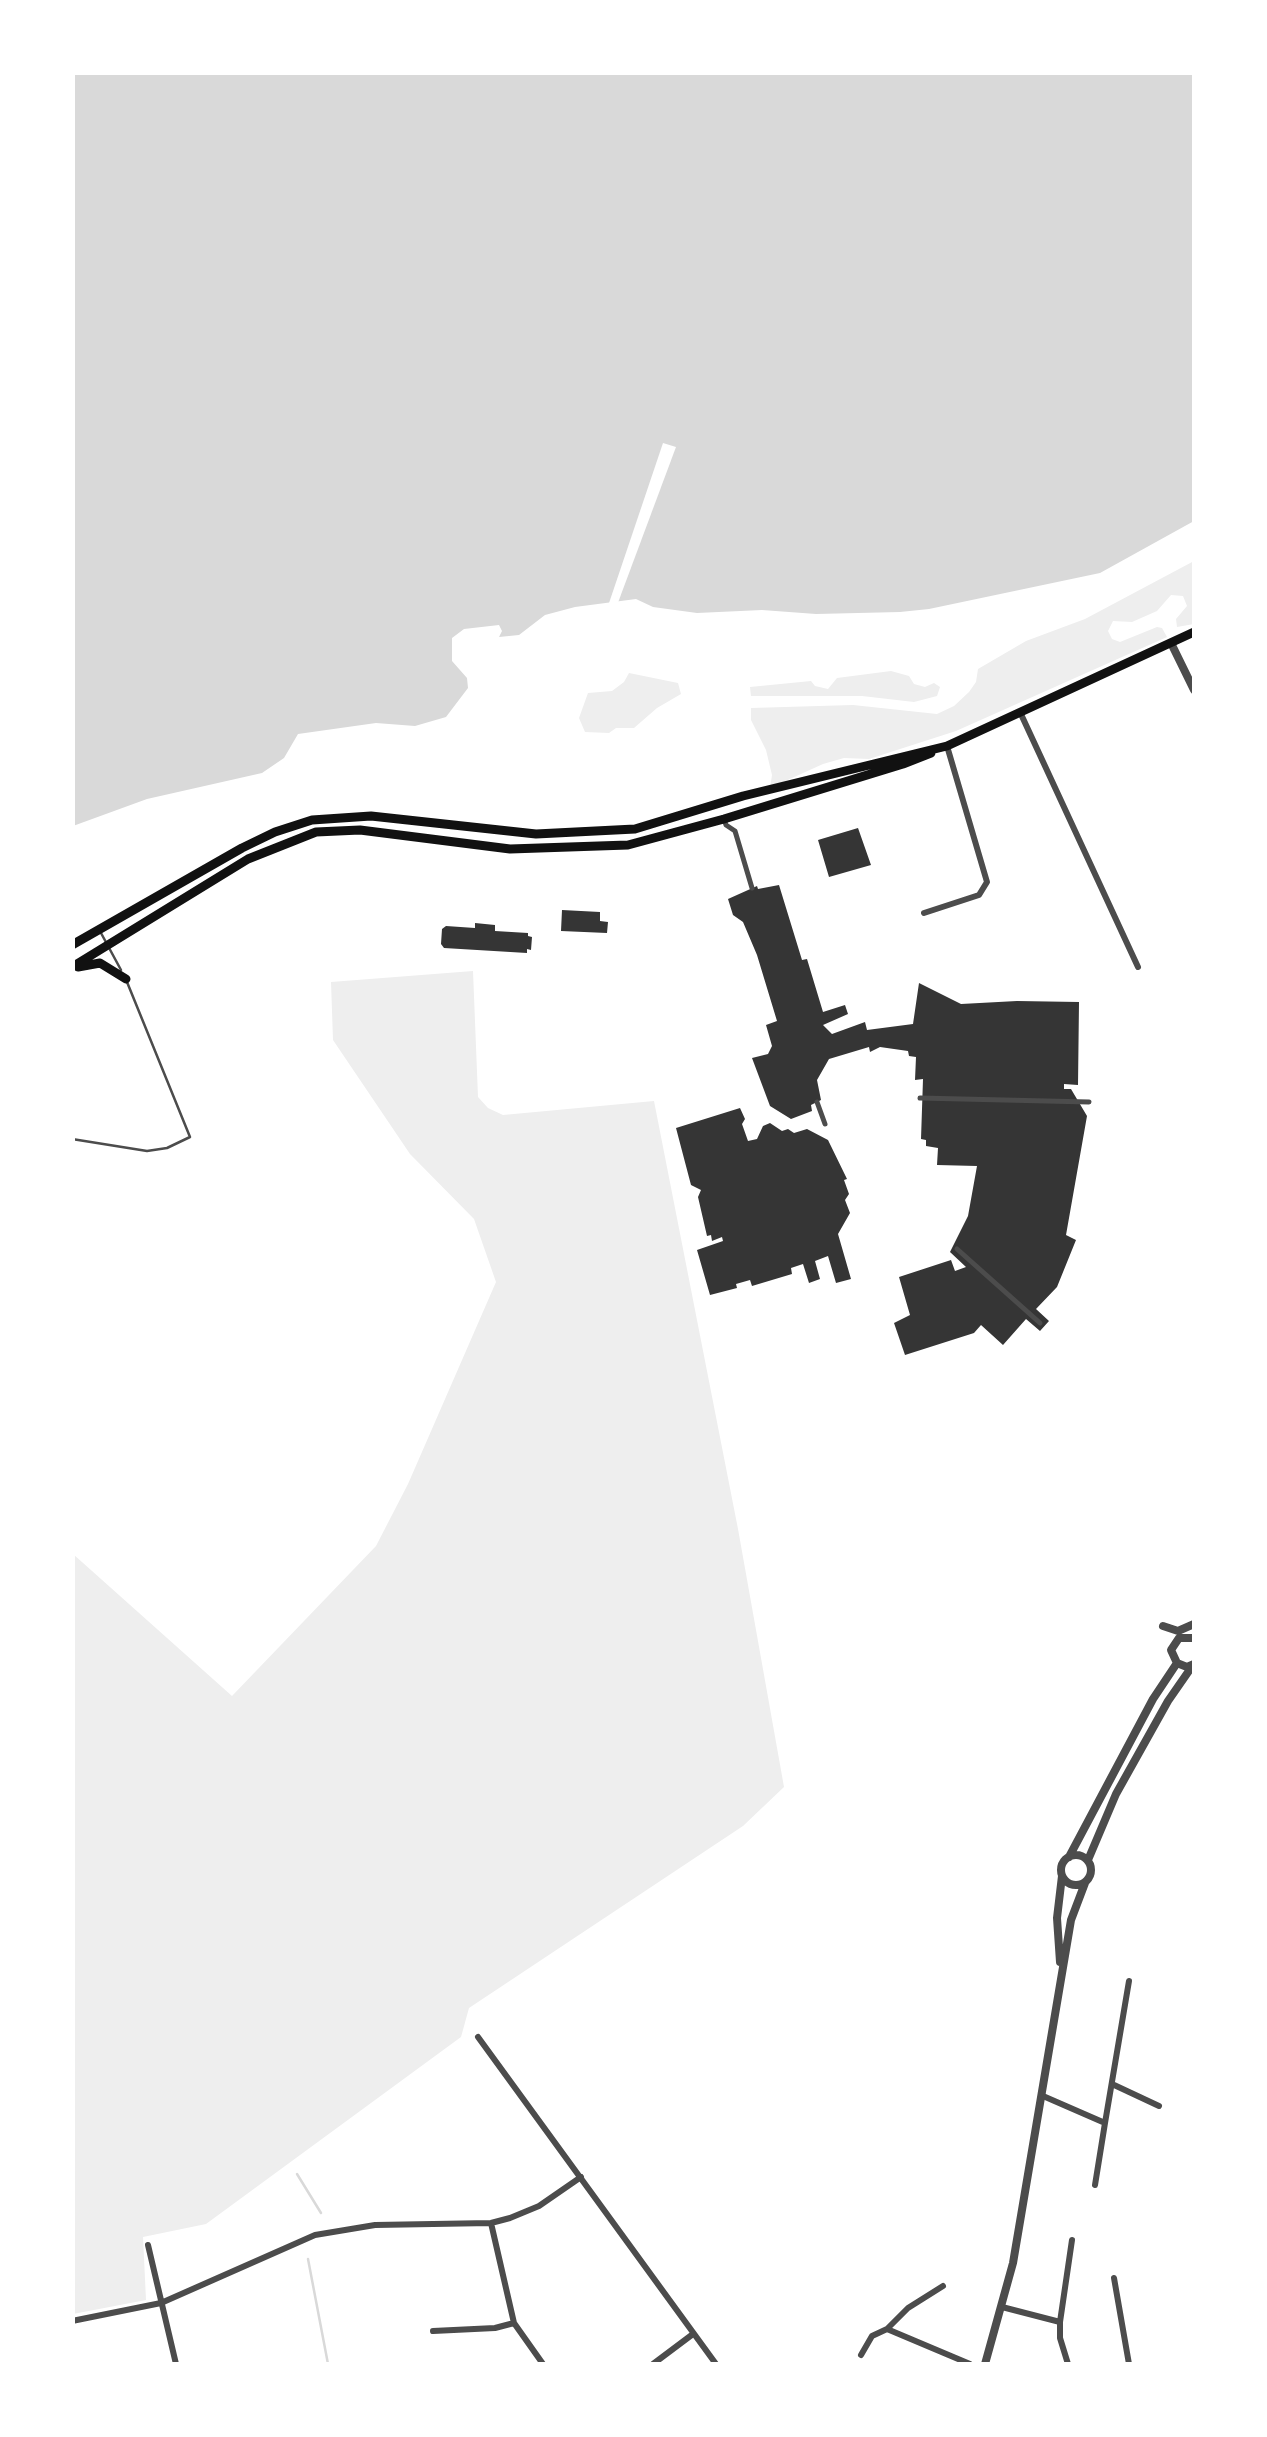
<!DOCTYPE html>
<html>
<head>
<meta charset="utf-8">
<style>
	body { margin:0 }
	#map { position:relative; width:1267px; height:2437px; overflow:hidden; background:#fff; font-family:Lato,sans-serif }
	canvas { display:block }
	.frame { position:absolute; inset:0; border:75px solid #fff; pointer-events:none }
</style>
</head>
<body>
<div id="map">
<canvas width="1267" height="2437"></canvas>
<div class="frame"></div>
</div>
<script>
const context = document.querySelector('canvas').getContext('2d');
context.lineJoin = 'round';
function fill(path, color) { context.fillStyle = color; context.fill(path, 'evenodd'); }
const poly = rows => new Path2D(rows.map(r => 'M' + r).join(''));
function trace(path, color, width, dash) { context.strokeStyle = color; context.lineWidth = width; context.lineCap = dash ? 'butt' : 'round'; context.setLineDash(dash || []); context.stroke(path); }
fill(poly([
	[1194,561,1194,624,1177,627,1176,619,1187,606,1183,596,1171,595,1157,611,1132,622,1113,621,1108,631,1112,639,1120,642,1157,627,1162,628,1167,637,956,731,869,759,844,758,823,764,770,788,772,775,766,750,751,720,751,708,853,705,937,714,954,706,969,692,976,682,978,669,1026,641,1085,619],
	[891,671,909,676,914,684,925,687,934,683,940,687,937,696,914,702,862,696,751,696,750,687,811,681,815,686,828,689,837,678],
	[629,673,678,683,681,694,657,708,634,728,616,728,609,733,585,732,579,718,588,693,612,691,624,682],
	[473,971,478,1097,488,1108,503,1115,654,1101,738,1529,784,1787,743,1826,469,2008,461,2037,206,2224,143,2237,146,2300,73,2314,73,1554,232,1696,376,1546,408,1484,496,1282,474,1219,410,1154,333,1040,331,982]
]), '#eee');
fill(poly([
	[73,73,1194,73,1194,521,1100,573,929,609,900,612,816,614,762,610,697,613,653,607,636,599,575,607,545,615,519,635,499,637,502,631,499,625,464,629,452,638,452,661,467,678,468,688,446,717,415,726,376,723,298,734,284,758,262,773,147,799,73,826]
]), '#d9d9d9');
fill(poly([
	[663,443,676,447,616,608,607,609]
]), '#fff');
trace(poly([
	[297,2174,321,2213],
	[308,2259,328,2364]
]), '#d9d9d9', 2.5);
fill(poly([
	[858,828,871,865,829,877,818,840],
	[779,885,802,960,807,959,823,1012,845,1005,848,1014,823,1025,832,1034,865,1022,867,1030,913,1024,919,983,961,1004,1017,1001,1079,1002,1078,1085,1064,1084,1064,1089,1071,1089,1087,1116,1066,1235,1076,1240,1057,1287,1036,1309,1049,1321,1040,1331,1026,1319,1003,1345,981,1325,974,1333,905,1355,894,1323,910,1315,899,1277,951,1260,955,1271,966,1267,950,1252,968,1216,977,1166,937,1165,938,1148,926,1146,926,1140,921,1139,923,1079,915,1080,916,1057,909,1056,908,1051,880,1047,870,1052,869,1047,829,1059,817,1080,821,1100,811,1105,812,1111,791,1119,770,1106,752,1058,768,1054,772,1046,766,1025,777,1021,757,955,743,922,733,915,728,899,757,886,758,889],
	[562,910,600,912,600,921,608,922,607,933,561,931],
	[475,923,495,925,495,931,528,933,528,936,532,937,531,950,527,949,527,953,444,948,441,944,442,929,446,926,475,928],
	[740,1108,745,1119,742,1124,748,1141,757,1139,763,1126,770,1123,782,1131,788,1129,794,1133,807,1129,828,1140,847,1179,844,1180,849,1194,845,1200,850,1213,838,1234,851,1279,836,1283,828,1256,815,1261,820,1279,809,1283,803,1264,791,1268,792,1274,752,1286,750,1280,736,1284,737,1288,710,1295,697,1250,723,1241,722,1237,712,1241,711,1235,707,1236,698,1197,701,1190,691,1185,676,1128]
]), '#353535');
trace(poly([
	[101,933,121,970],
	[72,1139,147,1151,167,1148,190,1137,127,982]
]), '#4c4c4c', 2.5);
trace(poly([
	[724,819,726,825,735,831,752,888],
	[920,1098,1089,1102],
	[817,1102,825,1124],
	[957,1249,1040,1323]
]), '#4c4c4c', 5);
trace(poly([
	[1020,712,1138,967],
	[924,913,979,895,987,882,947,746],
	[478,2037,716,2364],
	[1112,2084,1159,2106],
	[1043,2096,1105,2123,1129,1981],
	[1095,2185,1105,2123],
	[491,2223,514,2323,543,2364],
	[148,2245,176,2364],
	[1114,2278,1129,2364],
	[1002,2307,1060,2322,1060,2338,1068,2364],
	[72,2321,161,2303,315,2235,375,2225,491,2223,510,2218,539,2206,581,2177],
	[1060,2322,1072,2240],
	[887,2329,908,2308,943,2286],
	[433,2331,495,2328,514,2323],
	[861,2355,872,2336,887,2329,970,2364],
	[653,2364,693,2334]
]), '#4c4c4c', 6);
trace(poly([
	[1171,643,1194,690],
	[1163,1626,1178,1631,1194,1624],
	[1194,1638,1179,1638,1171,1650,1177,1663,1187,1667,1194,1664],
	'1061 1870a15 15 0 1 1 30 0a15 15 0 1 1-30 0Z',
	[1069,1857,1153,1699,1177,1663],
	[1088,1860,1116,1794,1168,1701,1193,1665],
	[1060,1962,1057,1918,1062,1876],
	[985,2364,1013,2263,1071,1920,1085,1883]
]), '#4c4c4c', 8);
trace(poly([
	[72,945,242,848,275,832,312,820,371,816,536,834,635,829,743,796,947,746,1194,632],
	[72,967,248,859,316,832,360,830,510,849,628,845,724,819,903,764,931,753],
	[78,967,100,963,126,979]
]), '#111', 9);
</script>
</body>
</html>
